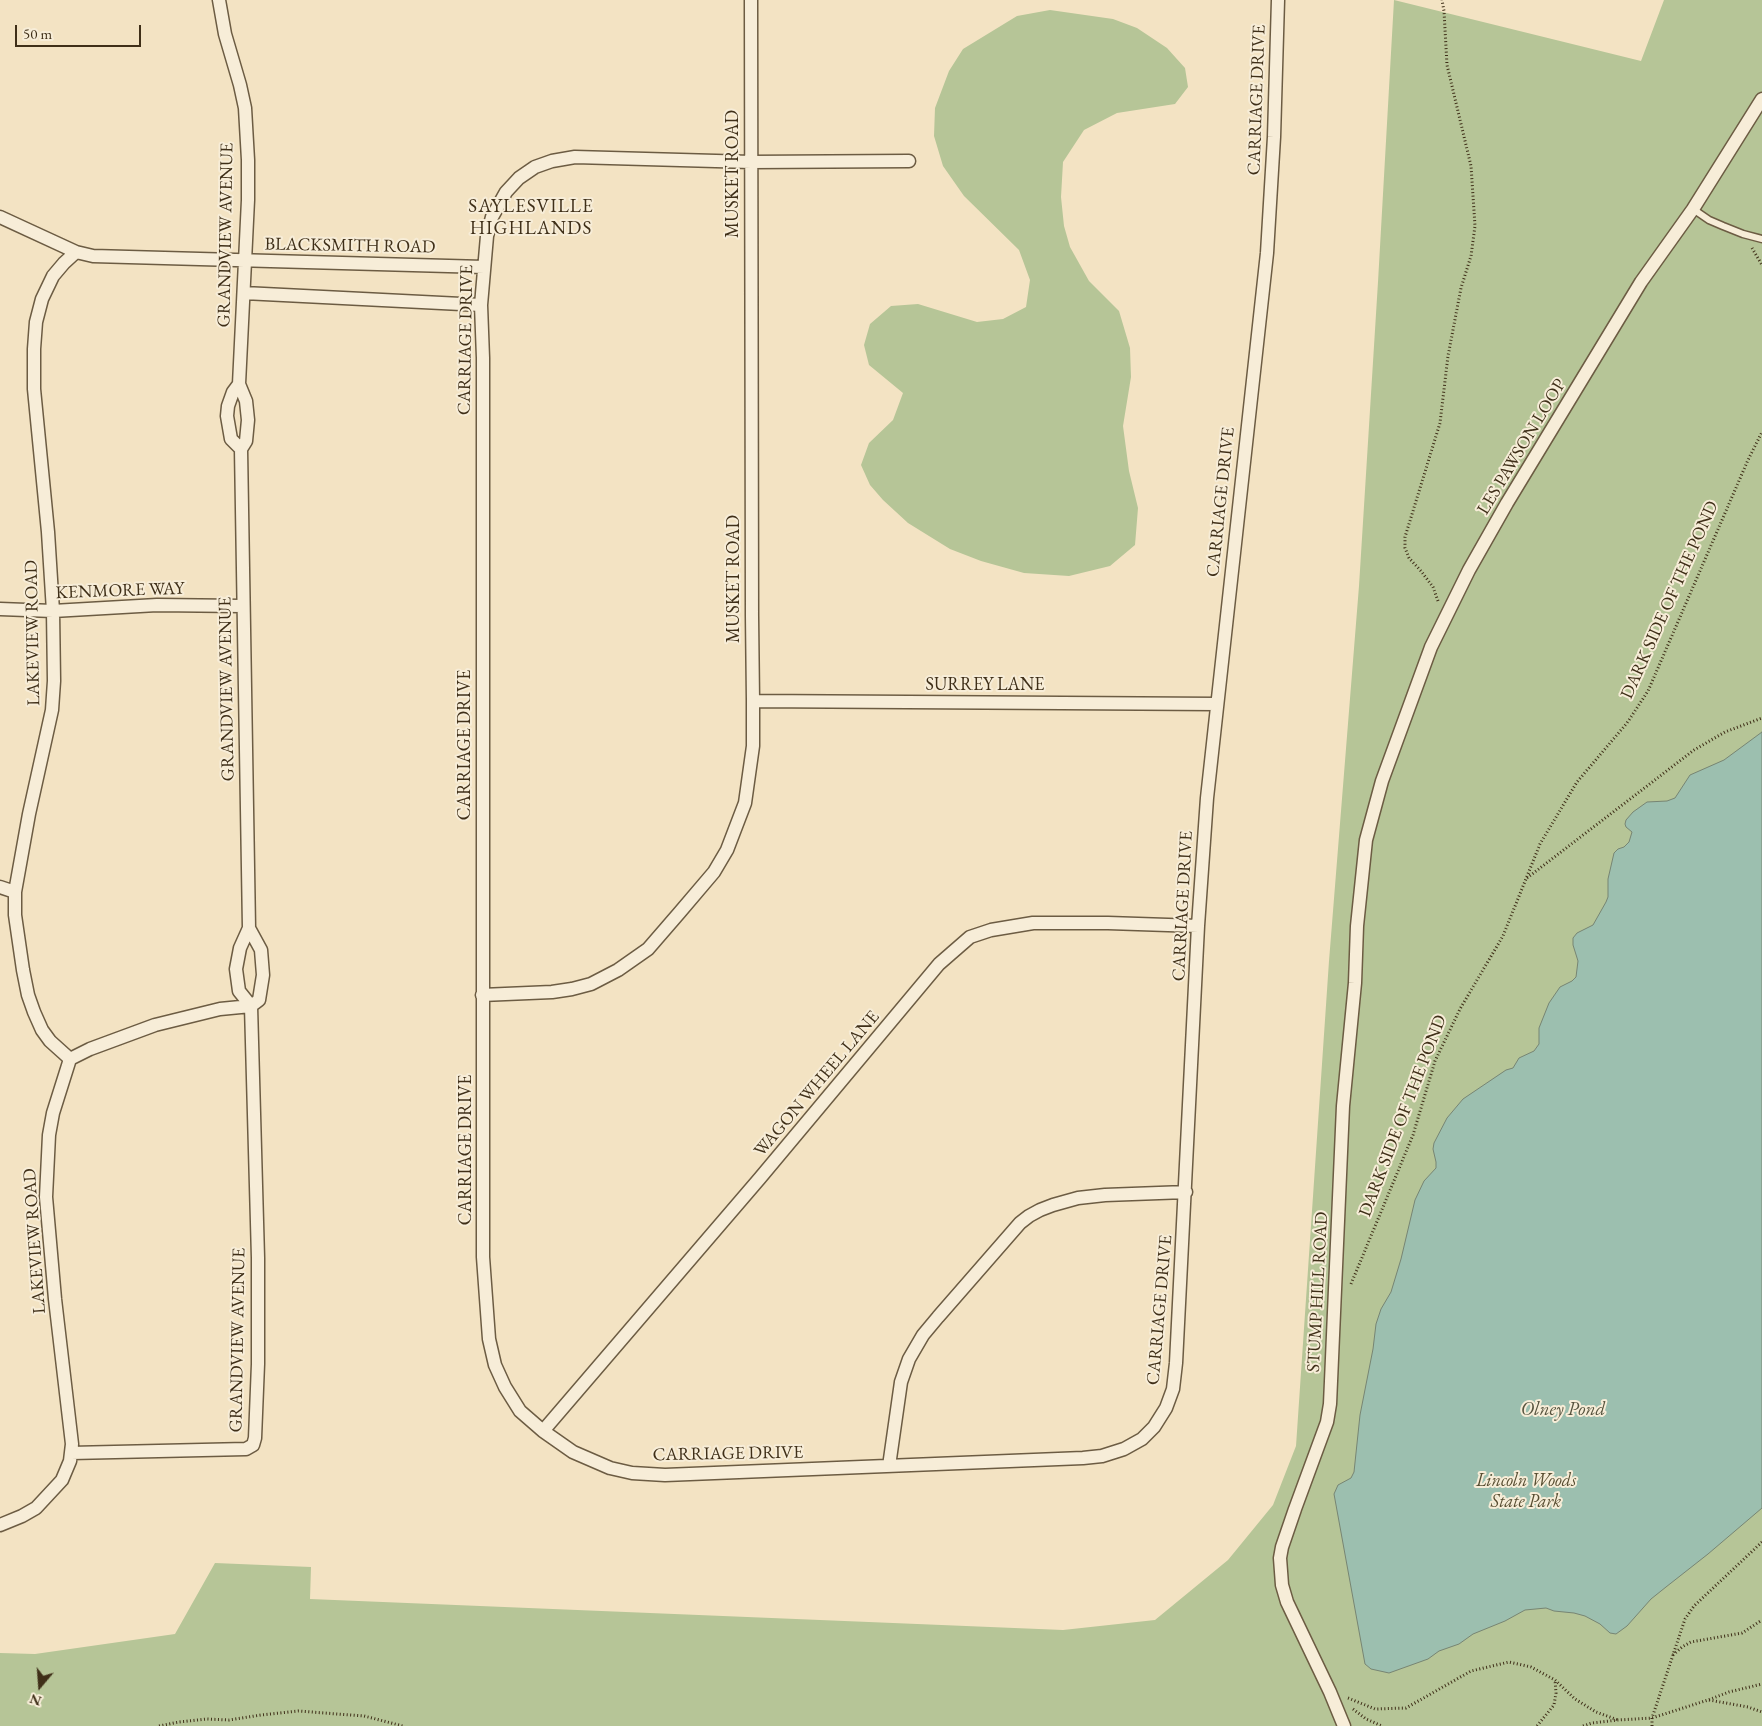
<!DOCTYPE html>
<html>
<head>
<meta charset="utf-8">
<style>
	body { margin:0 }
	#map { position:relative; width:1762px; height:1726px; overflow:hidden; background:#f3e3c3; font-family:"EB Garamond",serif }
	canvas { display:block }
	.north { position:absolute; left:15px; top:1661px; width:50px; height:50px; -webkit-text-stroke:4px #f7edd8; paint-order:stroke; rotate:198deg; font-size:14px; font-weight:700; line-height:20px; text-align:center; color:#3f2f18 }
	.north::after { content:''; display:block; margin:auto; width:18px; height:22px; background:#3f2f18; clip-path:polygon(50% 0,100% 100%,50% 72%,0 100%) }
	.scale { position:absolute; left:15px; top:25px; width:126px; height:22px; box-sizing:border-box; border:2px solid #3f2f18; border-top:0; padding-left:6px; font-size:15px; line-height:18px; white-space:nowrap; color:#3f2f18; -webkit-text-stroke:4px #f7edd8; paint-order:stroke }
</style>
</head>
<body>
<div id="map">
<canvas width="1762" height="1726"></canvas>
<div class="north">N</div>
<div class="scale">50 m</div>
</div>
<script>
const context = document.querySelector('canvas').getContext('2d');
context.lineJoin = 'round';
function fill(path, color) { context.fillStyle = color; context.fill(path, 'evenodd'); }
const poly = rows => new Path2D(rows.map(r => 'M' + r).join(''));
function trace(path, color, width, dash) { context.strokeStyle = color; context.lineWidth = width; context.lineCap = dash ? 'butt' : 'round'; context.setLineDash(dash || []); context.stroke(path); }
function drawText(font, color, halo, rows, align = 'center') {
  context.font = font + ' "EB Garamond",serif'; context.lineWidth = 4; context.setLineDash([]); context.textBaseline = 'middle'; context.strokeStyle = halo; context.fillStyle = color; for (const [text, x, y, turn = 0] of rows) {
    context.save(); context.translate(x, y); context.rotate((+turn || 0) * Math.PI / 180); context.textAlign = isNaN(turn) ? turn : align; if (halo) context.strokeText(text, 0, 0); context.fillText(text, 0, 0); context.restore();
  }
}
fill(poly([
	[1394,0,1641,61,1664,0,1762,0,1762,1726,0,1726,0,1653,35,1654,175,1634,215,1563,311,1567,310,1599,1063,1630,1155,1620,1228,1560,1273,1505,1296,1446,1329,961,1359,586,1378,282],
	[1050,10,1113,19,1137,28,1167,48,1185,68,1188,87,1175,104,1117,113,1084,130,1063,162,1061,197,1064,226,1070,247,1089,281,1119,311,1130,348,1131,377,1123,426,1129,471,1138,508,1135,545,1110,566,1069,576,1024,573,981,561,950,549,908,523,883,500,870,485,861,465,869,443,893,420,903,393,869,365,864,345,870,324,891,306,918,304,977,322,1003,319,1026,307,1030,280,1019,250,964,196,943,166,934,136,935,108,949,71,963,49,1017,16]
]), '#b6c597');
const water = poly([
	[1762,732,1762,1508,1708,1554,1666,1587,1651,1599,1627,1626,1616,1634,1610,1633,1600,1624,1585,1616,1574,1613,1554,1611,1546,1608,1525,1610,1505,1621,1473,1634,1459,1644,1439,1651,1428,1659,1389,1673,1371,1669,1365,1664,1334,1494,1338,1485,1351,1478,1354,1472,1360,1415,1373,1349,1376,1324,1381,1309,1391,1292,1401,1259,1415,1200,1424,1181,1436,1168,1436,1162,1433,1149,1434,1143,1447,1118,1463,1099,1506,1070,1513,1068,1519,1058,1534,1051,1539,1044,1539,1028,1549,1003,1560,987,1572,981,1576,977,1578,961,1573,945,1573,938,1577,933,1593,925,1606,902,1608,897,1608,879,1614,853,1618,849,1624,847,1629,842,1632,832,1626,827,1625,824,1626,820,1633,812,1647,802,1667,801,1675,798,1690,775,1724,760,1762,732]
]);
fill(water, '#9cbfaf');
trace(water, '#778573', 1);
const lane = poly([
	[1693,209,1709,220,1723,226,1743,234,1762,239]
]);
const street = poly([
	[219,0,225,34,240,85,245,108,248,160,248,200,239,384,233,392,228,406,227,416,231,439,241,449],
	[909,161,751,162,575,157,552,161,535,167,519,178,506,192,492,217,487,236,481,305,483,358,483,1257,489,1339,495,1365,505,1387,520,1411,543,1431,573,1452,610,1468,632,1473,665,1475,1083,1458,1102,1456,1124,1449,1142,1439,1154,1427,1166,1408,1173,1389,1176,1363,1198,926,1207,798,1267,253,1274,137,1278,0],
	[0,217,76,252,93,256,484,267],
	[244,293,481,305],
	[0,609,53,611,157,605,242,606],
	[753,701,1217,704],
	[0,887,15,892],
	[482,995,552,992,572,989,591,984,618,970,648,949,680,912,714,872,727,850,745,803,753,746,753,701,752,616,751,0],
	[70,1059,50,1041,42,1030,34,1012,28,995,23,970,15,915,15,892,29,814,52,710,54,681,53,611,48,532,34,389,34,349,36,322,42,299,53,276,64,263,76,252],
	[70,1059,90,1049,155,1025,220,1009,251,1006,259,1000,263,975,261,950,249,928],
	[543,1431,760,1178,939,964,970,937,991,930,1033,923,1108,923,1198,926],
	[71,1453,246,1449,253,1445,255,1438,258,1364,258,1258,251,1006,239,991,236,969,240,948,249,928,241,449,246,441,248,420,246,401,239,384],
	[889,1466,901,1382,909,1359,923,1335,938,1317,1020,1223,1029,1216,1040,1210,1053,1205,1078,1198,1105,1195,1186,1192],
	[0,1525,22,1516,36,1508,62,1480,70,1461,72,1444,55,1299,46,1197,49,1135,53,1113,70,1059],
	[1344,1726,1330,1692,1287,1602,1282,1585,1280,1558,1282,1547,1295,1509,1327,1422,1330,1404,1343,1106,1355,983,1357,926,1366,840,1382,781,1431,647,1469,570,1507,503,1641,282,1693,209,1762,99]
]);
trace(lane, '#6c5c43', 9);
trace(street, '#6c5c43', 15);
trace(poly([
	[1752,248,1762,265],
	[1438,601,1433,587,1421,571,1409,558,1405,548,1405,537,1440,423,1448,356,1461,288,1471,256,1475,226,1471,166,1447,65,1444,11,1442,0],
	[1527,878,1694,750,1725,732,1762,718],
	[1351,1284,1413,1135,1435,1061,1460,1009,1503,936,1540,844,1577,782,1627,723,1648,691,1748,460,1762,432],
	[1673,1655,1682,1647,1691,1642,1742,1633,1762,1620],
	[1348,1698,1375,1709,1406,1708,1471,1671,1509,1662,1531,1667,1555,1680,1575,1699,1596,1712,1618,1720],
	[1709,1700,1748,1707,1762,1712],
	[1353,1709,1366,1719,1382,1726],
	[159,1726,179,1722,207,1719,229,1720,261,1715,298,1711,364,1716,403,1726],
	[1537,1726,1554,1705,1556,1693,1555,1680],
	[1583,1726,1592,1723,1618,1720,1652,1718,1708,1700,1729,1692,1762,1684],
	[1652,1726,1652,1718,1685,1619,1694,1606,1762,1542]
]), '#3f2f18', 3, [1, 2.5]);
trace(lane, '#f7edd8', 6);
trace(street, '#f7edd8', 12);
drawText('18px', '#3f2f18', '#f7edd8', [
	["CARRIAGE DRIVE",1257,100,-88],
	["MUSKET ROAD",733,174,-90],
	["GRANDVIEW AVENUE",226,235,-89],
	["BLACKSMITH ROAD",350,246,1],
	["CARRIAGE DRIVE",466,340,-89],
	["LES PAWSON LOOP",1522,447,-59],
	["CARRIAGE DRIVE",1221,502,-84],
	["MUSKET ROAD",734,579,-90],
	["KENMORE WAY",120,591,-2],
	["DARK SIDE OF THE POND",1670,600,-66],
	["LAKEVIEW ROAD",33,633,-91],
	["SURREY LANE",985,685],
	["GRANDVIEW AVENUE",227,689,-91],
	["CARRIAGE DRIVE",465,745,-90],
	["CARRIAGE DRIVE",1183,906,-87],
	["WAGON WHEEL LANE",817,1084,-50],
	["DARK SIDE OF THE POND",1403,1116,-69],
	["CARRIAGE DRIVE",466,1150,-90],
	["LAKEVIEW ROAD",35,1241,-94],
	["STUMP HILL ROAD",1318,1292,-87],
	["CARRIAGE DRIVE",1160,1310,-85],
	["GRANDVIEW AVENUE",238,1340,-89],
	["CARRIAGE DRIVE",728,1454,-1]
]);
drawText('italic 18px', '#574d31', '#f7edd8', [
	["Lincoln Woods",1526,1481],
	["State Park",1526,1502]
]);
context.letterSpacing = '1px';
drawText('19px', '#3f2f18', '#f7edd8', [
	["SAYLESVILLE",531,207],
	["HIGHLANDS",531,229]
]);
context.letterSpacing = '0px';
drawText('italic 19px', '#56533e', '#f7edd8', [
	["Olney Pond",1563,1410]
]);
</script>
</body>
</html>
